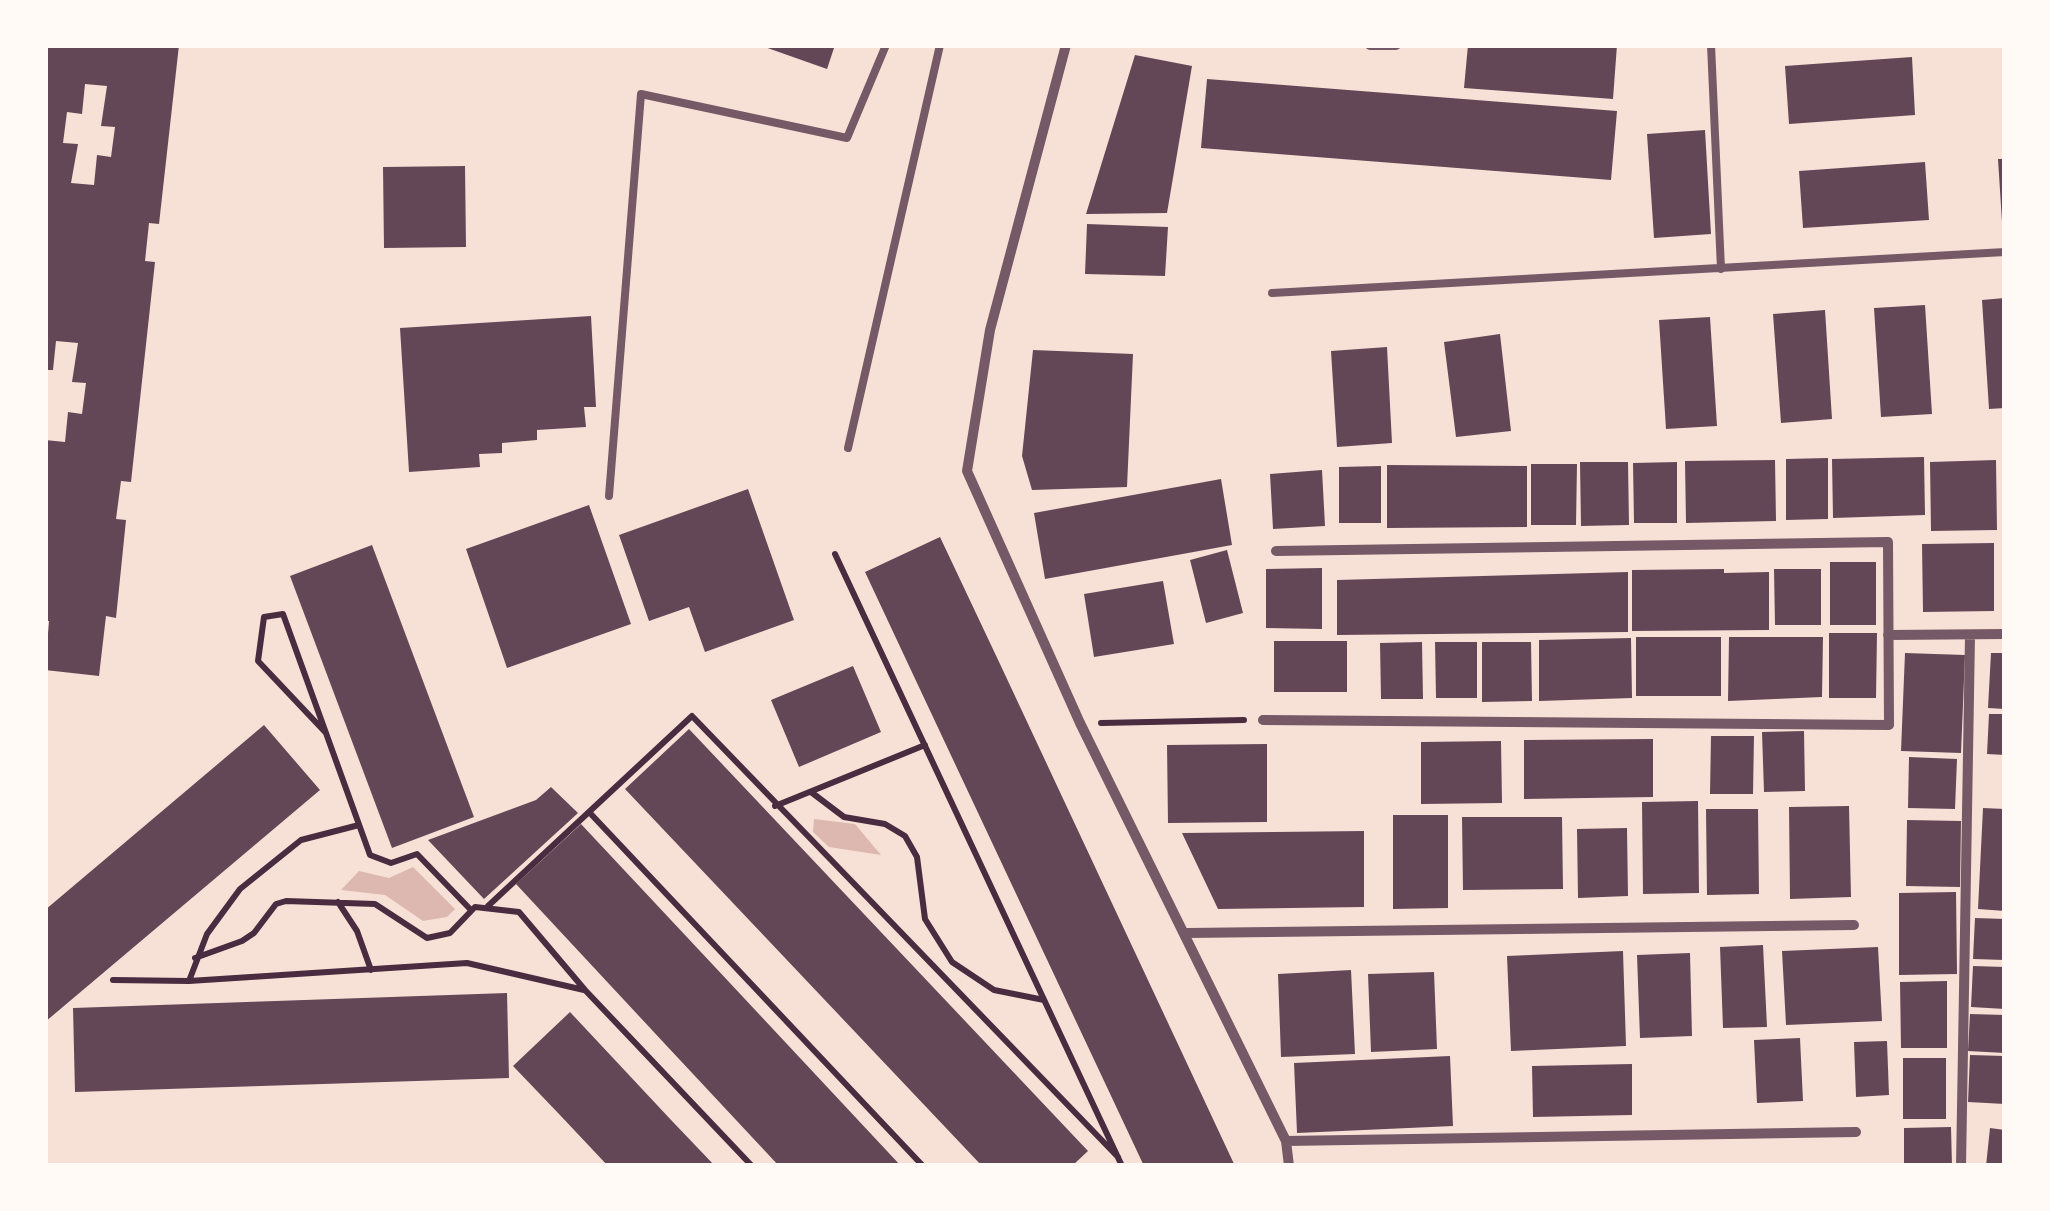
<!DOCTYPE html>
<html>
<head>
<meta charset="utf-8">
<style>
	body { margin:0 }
	#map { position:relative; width:2050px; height:1211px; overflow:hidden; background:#f7e1d7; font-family:Manrope,sans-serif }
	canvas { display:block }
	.frame { position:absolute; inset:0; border:48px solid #fffaf5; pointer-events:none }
</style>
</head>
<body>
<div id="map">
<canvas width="2050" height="1211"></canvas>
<div class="frame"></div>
</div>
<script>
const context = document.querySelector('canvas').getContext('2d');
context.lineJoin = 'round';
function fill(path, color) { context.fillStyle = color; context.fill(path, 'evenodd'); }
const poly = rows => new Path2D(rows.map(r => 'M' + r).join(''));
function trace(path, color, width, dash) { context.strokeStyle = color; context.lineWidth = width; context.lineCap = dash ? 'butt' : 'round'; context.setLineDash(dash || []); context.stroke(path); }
fill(poly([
	[814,819,855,824,881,855,829,847,813,832],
	[413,867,455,909,447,917,423,921,385,895,341,890,359,871,389,878]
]), '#dcb8b0');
fill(poly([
	[45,45,179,45,159,224,149,223,145,261,155,262,131,482,121,481,116,519,126,520,116,618,106,616,99,676,45,670,49,621,45,621,45,440,65,442,68,412,82,414,86,383,72,382,78,343,56,341,53,370,45,370],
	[85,84,107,86,101,126,115,127,111,157,97,155,94,185,71,183,78,144,63,143,67,112,82,114],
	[759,45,835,45,827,69],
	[1468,45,1617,45,1613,99,1464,88],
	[1135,55,1192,66,1167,213,1086,214],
	[1912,57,1915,115,1789,124,1785,66],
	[1207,79,1617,111,1611,180,1201,148],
	[1705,130,1711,234,1654,238,1647,134],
	[1998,159,2005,159,2005,222,2002,222],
	[1925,162,1929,220,1803,228,1799,171],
	[465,166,466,247,384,248,383,167],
	[1087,224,1168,227,1165,276,1085,274],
	[2005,298,2005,408,1989,409,1982,300],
	[1925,305,1932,414,1881,417,1874,308],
	[1825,310,1832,419,1781,423,1773,314],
	[591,316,596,407,584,407,586,427,537,430,537,440,502,443,502,453,479,454,480,467,409,472,400,328],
	[1710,317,1717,426,1666,429,1659,320],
	[1500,334,1511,431,1456,437,1444,342],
	[1387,347,1392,443,1337,447,1331,351],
	[1033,350,1133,354,1127,487,1032,490,1022,456],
	[1924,457,1925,515,1833,518,1832,459],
	[1828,458,1828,519,1786,520,1786,459],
	[1775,460,1776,521,1686,523,1685,461],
	[1996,460,1997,530,1931,531,1930,462],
	[1580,462,1628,462,1629,525,1581,526],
	[1677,462,1677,523,1634,523,1633,463],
	[1531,464,1577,464,1576,525,1531,525],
	[1387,465,1527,466,1527,527,1387,528],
	[1381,466,1381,523,1339,523,1339,467],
	[1322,470,1325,526,1273,529,1270,474],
	[1221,479,1232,545,1045,579,1034,513],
	[748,489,794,620,705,652,689,607,649,621,619,535],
	[589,505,631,624,507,668,466,549],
	[940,537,1000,664,1235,1166,1144,1166,925,700,865,572],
	[1994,543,1994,611,1923,612,1922,544],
	[372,545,474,817,392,848,290,576],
	[1227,550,1243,613,1206,623,1190,560],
	[1830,562,1876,562,1876,625,1830,625],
	[1322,568,1322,629,1266,628,1266,569],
	[1724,569,1724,573,1769,572,1769,630,1632,631,1632,570],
	[1774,569,1821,569,1821,625,1775,625],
	[1628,572,1628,632,1337,635,1337,580],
	[1163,581,1174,644,1094,657,1084,594],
	[1829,633,1877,633,1876,698,1829,698],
	[1636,637,1721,637,1721,696,1636,696],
	[1729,637,1823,637,1822,697,1728,701],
	[1631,638,1632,698,1539,701,1539,640],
	[1274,641,1347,641,1347,692,1274,692],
	[1422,642,1423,699,1381,699,1380,643],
	[1435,642,1477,642,1477,698,1436,698],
	[1482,642,1531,642,1532,701,1482,702],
	[1905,653,1965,655,1961,753,1901,751],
	[1991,653,2005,653,2005,709,1988,708],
	[853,666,881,732,799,767,771,700],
	[1989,714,2005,714,2005,755,1987,754],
	[264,725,320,790,45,1022,45,910],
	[689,729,1088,1151,1072,1166,982,1166,625,789],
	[1804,731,1805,791,1764,792,1762,732],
	[1711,736,1754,736,1753,794,1710,794],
	[1653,739,1653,797,1524,799,1524,740],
	[1501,741,1502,803,1421,804,1421,742],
	[1267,744,1267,822,1168,823,1167,745],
	[1909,757,1957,759,1955,809,1908,808],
	[551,787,578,813,484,899,428,840,536,800],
	[1698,801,1699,893,1643,894,1642,802],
	[1849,806,1851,897,1790,899,1789,807],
	[1983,808,2005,809,2005,911,1978,909],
	[1706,809,1758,809,1759,894,1707,895],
	[1393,815,1448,815,1448,908,1393,909],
	[1462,817,1562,817,1563,889,1463,890],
	[1907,820,1961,821,1960,887,1906,886],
	[581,824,729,982,901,1166,779,1166,665,1044,516,884],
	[1627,828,1628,896,1578,898,1577,829],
	[1364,831,1364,907,1218,909,1182,833],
	[1956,892,1957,974,1899,975,1899,893],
	[1975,918,2005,919,2005,960,1973,959],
	[1763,945,1767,1027,1723,1028,1720,947],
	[1878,947,1882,1021,1786,1025,1782,951],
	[1623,951,1626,1046,1511,1051,1507,956],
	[1690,953,1692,1036,1640,1038,1637,955],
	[1973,966,2005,967,2005,1009,1971,1007],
	[1351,970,1355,1054,1281,1057,1278,974],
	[1434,972,1437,1049,1371,1052,1368,974],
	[1947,981,1947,1048,1901,1048,1900,982],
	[507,993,509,1078,75,1092,73,1008],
	[570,1012,672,1121,715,1166,608,1166,559,1114,513,1066],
	[1970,1014,2005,1015,2005,1053,1968,1051],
	[1800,1038,1803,1101,1757,1103,1754,1040],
	[1887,1041,1889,1095,1856,1097,1854,1042],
	[1970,1055,2005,1056,2005,1104,1968,1102],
	[1450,1056,1453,1126,1297,1133,1294,1063],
	[1903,1058,1946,1058,1946,1119,1903,1119],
	[1632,1064,1632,1115,1533,1117,1532,1066],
	[1951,1127,1952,1166,1904,1166,1904,1128],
	[1990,1128,2005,1130,2005,1166,1986,1166]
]), '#644757');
trace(poly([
	[835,554,1122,1166],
	[1101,723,1244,720],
	[326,733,258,661,264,617,283,614,370,855,391,863,417,854,471,910],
	[811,792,844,817,885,824,905,836,917,857,925,919,952,962,994,990,1044,1000],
	[775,806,925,745],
	[589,812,923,1166],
	[338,902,357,931,371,970],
	[488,906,692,716,1118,1157],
	[195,958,242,941,254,933,276,904,286,901,375,904,427,938,450,933,475,907,519,912,585,990,752,1166],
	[113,980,189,981,467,963,584,990],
	[189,981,207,934,240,889,301,840,359,825]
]), '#4a2c40', 6);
trace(poly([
	[1711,45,1721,269],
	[1272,293,2005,252],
	[848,448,940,45],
	[609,496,641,94,847,138,886,45]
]), '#755966', 8);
trace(poly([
	[1066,45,990,330,967,471,1080,723,1286,1141,1289,1166],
	[1370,45,1396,45],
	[1888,635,2005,634],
	[1263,720,1889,725,1888,542,1276,551],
	[1187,933,1854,925],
	[1286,1141,1856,1132],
	[1961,1166,1970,636]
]), '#755966', 10);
</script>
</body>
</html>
